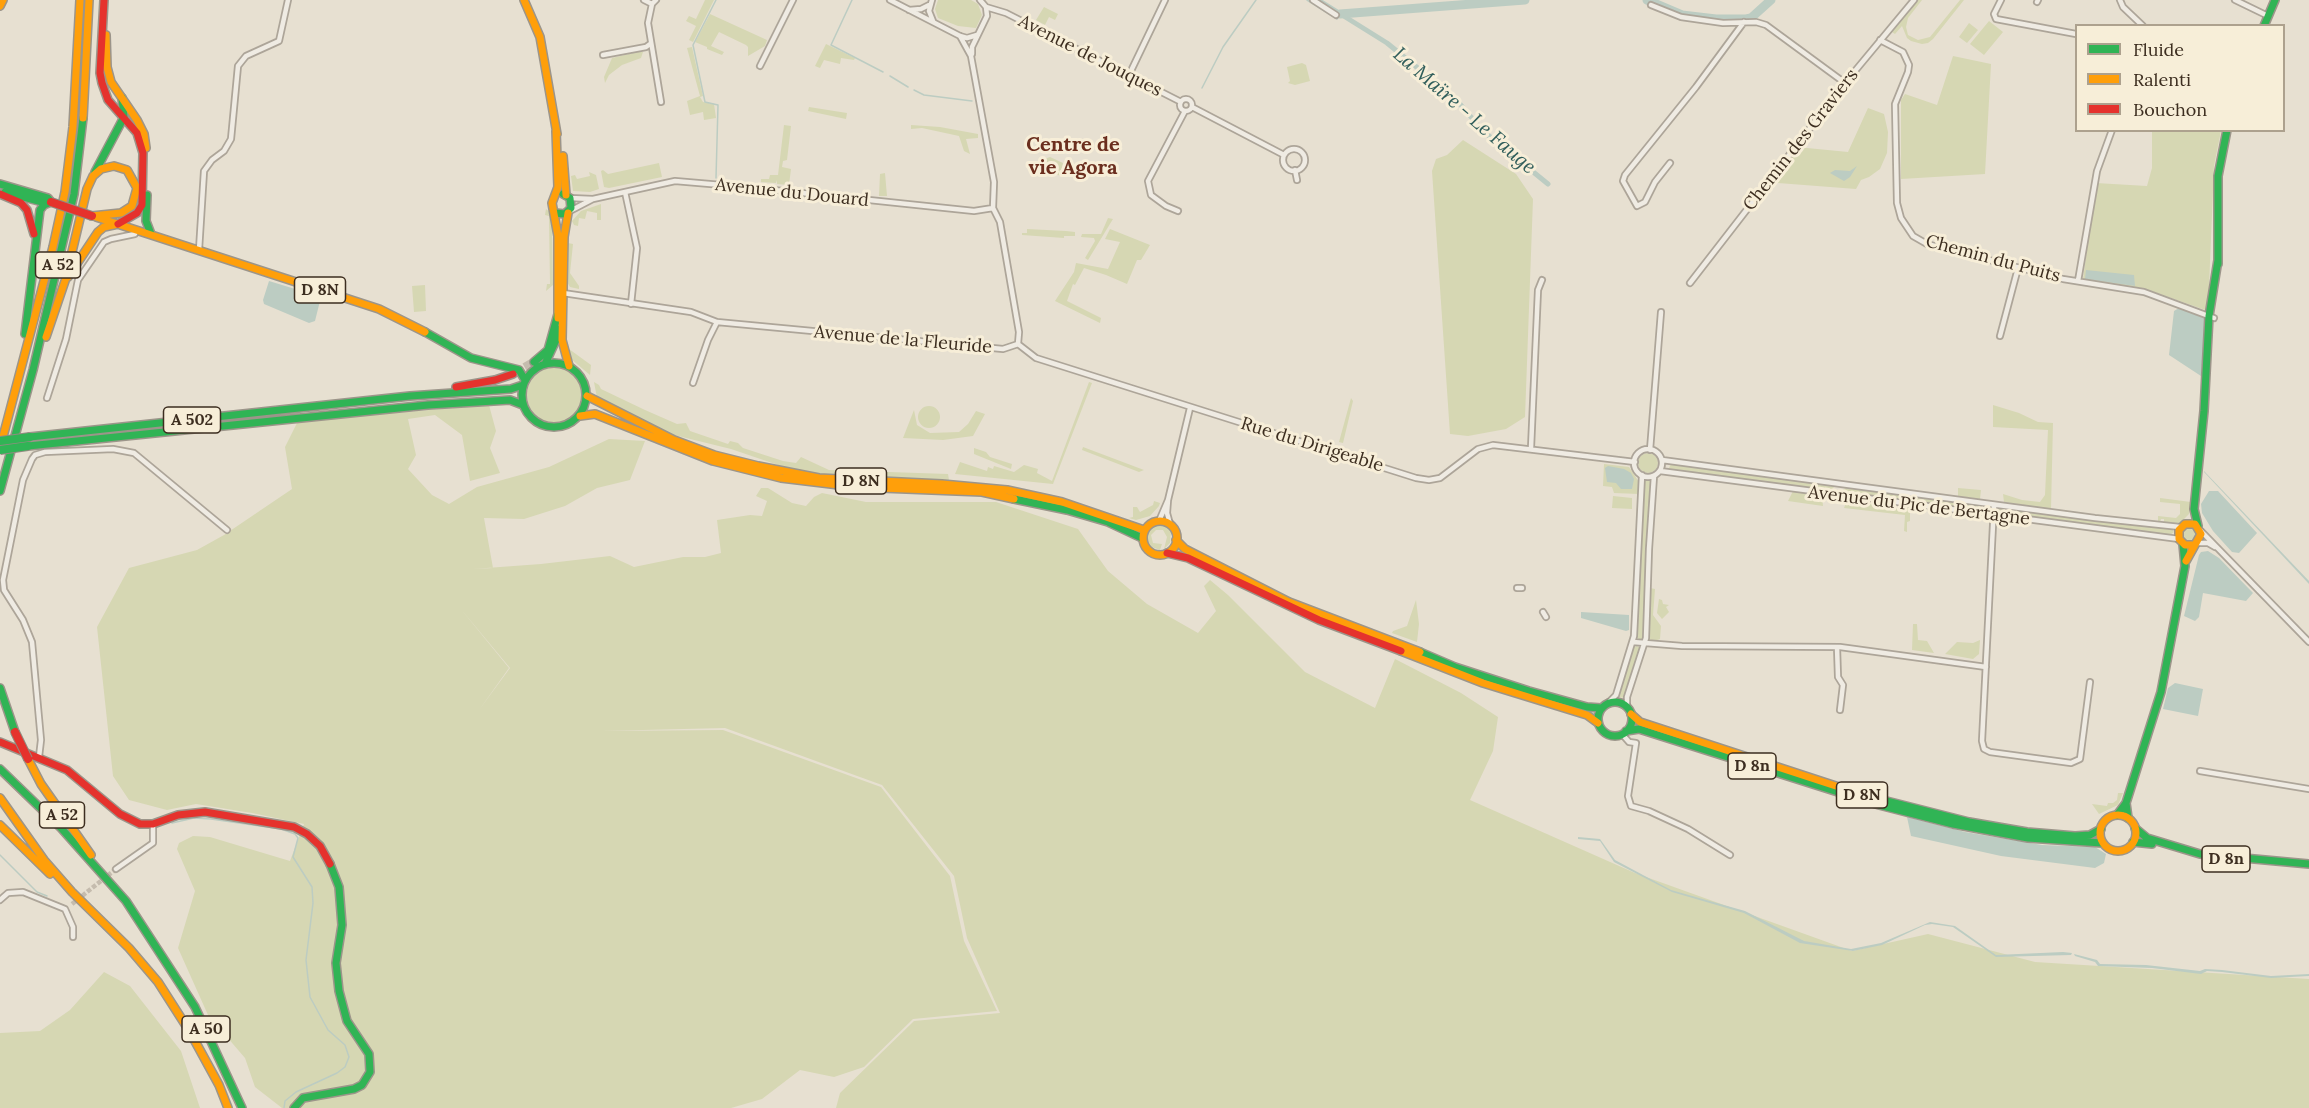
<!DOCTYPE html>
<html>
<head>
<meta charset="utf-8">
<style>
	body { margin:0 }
	#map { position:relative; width:2309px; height:1108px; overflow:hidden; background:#e7e0d1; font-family:Lora,serif }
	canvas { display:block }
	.legend { position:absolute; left:2075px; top:24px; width:210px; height:108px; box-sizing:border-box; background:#f7eed8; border:2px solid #ada18e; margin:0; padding:8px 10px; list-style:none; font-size:18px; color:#3d2e20 }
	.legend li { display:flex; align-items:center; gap:12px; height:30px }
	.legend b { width:30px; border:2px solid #ada18e }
</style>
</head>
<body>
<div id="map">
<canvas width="2309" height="1108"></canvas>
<ul class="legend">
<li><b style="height:8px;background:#30b455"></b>Fluide</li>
<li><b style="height:8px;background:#ff9f0a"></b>Ralenti</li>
<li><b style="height:8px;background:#e5322d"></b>Bouchon</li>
</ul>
</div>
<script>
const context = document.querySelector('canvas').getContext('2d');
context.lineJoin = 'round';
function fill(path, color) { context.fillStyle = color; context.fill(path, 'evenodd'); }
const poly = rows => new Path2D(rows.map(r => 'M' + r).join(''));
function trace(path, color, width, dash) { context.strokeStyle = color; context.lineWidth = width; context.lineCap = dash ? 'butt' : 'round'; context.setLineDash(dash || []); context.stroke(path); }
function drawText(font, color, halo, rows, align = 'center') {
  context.font = font + ' Lora,serif'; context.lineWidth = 6; context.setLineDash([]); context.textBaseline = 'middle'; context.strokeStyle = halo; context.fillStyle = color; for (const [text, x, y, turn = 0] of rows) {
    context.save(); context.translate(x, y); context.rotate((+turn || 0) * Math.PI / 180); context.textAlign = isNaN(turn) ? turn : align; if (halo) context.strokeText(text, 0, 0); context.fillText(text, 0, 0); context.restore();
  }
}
fill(poly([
	[705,0,714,0,693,42,689,40,696,26,686,21,689,16,696,19],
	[938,0,971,0,978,4,982,15,976,28,958,26,938,18,935,9],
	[1917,0,1922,0,1908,18,1906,27,1908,35,1918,40,1930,37,1960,0,1964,0,1933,39,1928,43,1922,44,1911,41,1907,38,1902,26,1895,34,1892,32],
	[1044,7,1058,14,1055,20,1049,17,1045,25,1036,20],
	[710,14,767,40,765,46,748,56,748,47,746,45,719,32,711,46,724,52,722,55,707,49,707,47,695,42],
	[1989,21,2003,32,1984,55,1970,44],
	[1969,23,1978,30,1967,43,1959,37],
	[826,44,855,58,854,60,841,58,840,64,824,60,820,68,815,66],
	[692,47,703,96,700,97,703,102,714,104,716,118,704,120,703,112,690,115,687,101,700,96,687,48],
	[637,52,643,52,641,58,622,65,609,75,605,83,604,77,612,58],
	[1953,56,1991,64,1985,174,1901,179,1901,100,1905,94,1937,105],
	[1302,63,1306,65,1310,81,1295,85,1288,83,1290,81,1287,67],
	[809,107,847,113,846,119,808,111],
	[1868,108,1884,114,1888,132,1887,153,1880,169,1869,177,1861,180,1856,189,1778,183,1772,179,1797,147,1848,152],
	[784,125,791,126,787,160,783,161,782,167,791,169,789,185,777,184,777,180,776,183,761,182,761,179,769,179,770,175,778,175],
	[911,125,940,127,978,134,978,138,966,139,970,154,964,151,959,136,922,128,911,129],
	[2152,131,2221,131,2214,166,2208,311,2148,290,2083,279,2096,183,2147,186,2152,168],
	[1463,140,1516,174,1533,199,1525,417,1506,429,1468,436,1450,434,1432,171,1436,159,1447,155],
	[1050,157,1063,163,1060,176,1037,164,1027,166,1027,165],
	[659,163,662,177,609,188,604,187,601,171,603,170,608,174],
	[589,172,596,175,599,189,590,192,573,191,571,176,575,175,577,179,590,176],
	[885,173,887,196,879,196,880,174],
	[601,204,601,220,597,220,597,213,587,211,585,219,579,218,578,226,574,225,572,221,581,211],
	[546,209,551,213,552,221,553,285,546,291,547,284,550,284,549,216,545,215],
	[1108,218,1113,219,1088,260,1085,258,1095,241,1094,238,1081,237,1082,234,1101,234],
	[1027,229,1066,231,1075,232,1075,236,1064,236,1064,238,1022,235,1022,233,1027,233],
	[1110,229,1150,245,1141,260,1137,260,1127,284,1106,275,1084,268,1075,285,1073,284,1067,301,1101,318,1100,323,1055,301,1074,272,1076,263,1108,269,1120,242,1105,239],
	[568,243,573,244,570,273,579,286,579,289,570,287,567,282],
	[425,285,426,311,414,312,412,286],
	[569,349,591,365,590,375,571,359],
	'527 395a28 28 0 1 1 56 0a28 28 0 1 1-56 0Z',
	[594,382,599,385,601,389,645,410,677,424,686,423,690,431,728,444,730,441,738,443,743,448,783,461,796,463,801,457,829,470,948,474,949,480,830,476,781,466,731,449,670,434,597,398],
	[1089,382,1092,383,1053,484,955,474,960,462,987,471,988,467,993,469,994,466,1014,472,1024,465,1038,469,1037,473,1052,481],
	[1351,398,1353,401,1343,443,1339,442],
	[489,405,496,431,490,448,500,473,470,481,462,435,435,415,408,419,416,455,408,469,432,495,449,504,477,487,549,467,609,439,645,441,630,480,597,488,565,506,524,519,484,518,493,568,473,569,541,564,610,556,634,567,683,557,705,557,721,553,717,520,750,515,762,516,767,501,756,496,761,488,768,488,792,503,806,506,814,497,822,493,866,502,996,502,1078,529,1108,571,1147,604,1198,633,1216,611,1204,586,1210,580,1228,595,1305,672,1375,708,1395,659,1461,693,1498,717,1493,751,1470,800,1635,873,1852,951,1928,934,2035,962,2309,979,2309,1108,836,1108,840,1093,914,1021,1000,1013,967,938,954,876,882,785,725,728,602,731,723,730,881,787,950,876,964,941,997,1011,913,1019,864,1067,834,1077,800,1070,762,1099,731,1108,282,1108,255,1087,245,1058,208,1015,178,948,195,891,177,849,179,843,193,836,210,837,290,861,304,824,252,813,196,804,167,810,129,800,113,776,97,627,129,568,197,550,224,535,292,489,285,447,298,421],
	[460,608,510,668,479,710,509,668],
	[1993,405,2019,413,2038,422,2053,423,2051,509,2004,502,2003,494,2022,500,2040,502,2045,495,2048,430,1993,427],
	'918 417a11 11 0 1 1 22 0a11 11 0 1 1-22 0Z',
	[914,410,917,425,930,433,959,432,968,424,976,411,985,414,973,436,943,440,903,438],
	[1083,447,1144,470,1139,472,1082,450],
	[974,448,986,452,990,457,1012,464,1011,469,974,454],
	'1638 463a10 10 0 1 1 20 0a10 10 0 1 1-20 0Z',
	[1604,464,1629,467,1639,482,1639,494,1614,493,1612,487,1603,486],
	[1671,464,1832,485,1834,487,1830,492,1671,470,1669,468],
	[1643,480,1652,480,1643,638,1640,640,1636,637],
	[1846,487,1988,506,1990,508,1985,511,1846,492,1843,490],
	[1958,488,1981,490,1980,499,1958,496],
	[1793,491,1822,496,1823,506,1788,501],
	[1613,496,1632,498,1632,509,1612,508],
	[2160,498,2191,502,2189,514,2180,523,2164,523,2164,519,2161,519,2160,522,2158,522,2158,516,2176,518,2180,514,2180,504,2160,502],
	[1847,500,1889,506,1890,509,1894,510,1900,506,1907,507,1910,512,1910,521,1907,522,1907,532,1904,531,1905,515,1844,508],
	[1154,501,1160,503,1159,506,1150,516,1136,520,1129,518,1133,517,1133,507,1137,507,1140,512,1153,505],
	[2000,507,2172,529,2174,532,2169,536,2001,514,1997,511],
	[1156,524,1167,527,1171,531,1170,543,1164,549,1167,537,1163,530,1156,530,1151,535,1153,543,1162,544,1160,550,1149,546,1146,540,1148,530],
	'2181 534a8 8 0 1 1 16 0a8 8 0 1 1-16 0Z',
	[1650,588,1655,589,1653,615,1661,626,1660,639,1653,642,1649,640,1647,633],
	[1659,599,1662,600,1663,604,1669,605,1666,607,1669,612,1662,619,1657,613],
	[1416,600,1419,624,1417,642,1392,633,1393,631,1407,626],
	[1913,624,1917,624,1918,640,1927,641,1934,653,1912,650],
	[1980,640,1979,654,1973,659,1945,654,1957,642,1973,643],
	[1636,646,1640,647,1641,651,1626,696,1624,698,1619,697,1633,648],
	[2118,793,2123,793,2118,805,2099,814,2092,804,2107,806,2108,803,2113,803,2117,800],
	[104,972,130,986,181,1051,200,1108,0,1108,0,1033,40,1031,70,1010]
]), '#d6d7b3');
fill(poly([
	[1857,166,1850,177,1844,181,1830,173,1835,170,1850,171],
	[2086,270,2134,275,2135,286,2085,279],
	[269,281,321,297,315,321,309,323,264,304,263,300],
	[2179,308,2206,318,2201,376,2169,355,2174,311],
	[1608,466,1624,469,1631,473,1634,479,1632,489,1621,489,1616,483,1607,482,1605,468],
	[2204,471,2309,581,2309,584,2204,472],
	[2209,491,2218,491,2257,533,2239,553,2232,552,2213,531,2202,513,2201,504],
	[2208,551,2219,558,2253,593,2246,601,2203,593,2199,617,2195,621,2184,616,2199,555,2201,552],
	[1581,612,1629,615,1629,630,1626,631,1581,618],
	[2175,683,2203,689,2198,716,2163,709,2168,688],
	[1907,817,1965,832,2042,845,2095,847,2106,854,2104,863,2095,868,2001,856,1911,836],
	[1578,837,1600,839,1615,860,1671,890,1745,911,1804,941,1851,949,1881,943,1930,922,1955,926,1996,955,2063,952,2072,953,2071,955,1996,957,1953,927,1932,924,1925,925,1882,945,1853,951,1800,943,1744,913,1672,892,1614,862,1600,841,1578,839],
	[2074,954,2097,960,2100,964,2146,965,2200,971,2205,969,2222,970,2271,976,2309,974,2309,976,2271,978,2222,972,2207,971,2201,974,2152,968,2098,966,2095,962,2075,956]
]), '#bcccc2');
trace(poly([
	[716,0,693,45,705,102,718,105,716,178],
	[852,0,831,45,883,72],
	[1307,0,1337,19,1340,14],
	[890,76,908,87],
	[1202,88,1223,47,1256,0],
	[914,90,924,95,972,101],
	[172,823,194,818,211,819,281,829,295,834,298,838,293,857,312,887,313,903,306,960,310,997,328,1030,345,1045,349,1057,345,1067,337,1073,296,1092,285,1101,284,1108],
	[0,855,37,892,47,896]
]), '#bcccc2', 1.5);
trace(poly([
	[1318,0,1387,43,1430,78,1460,104,1483,131,1548,184]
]), '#bcccc2', 5);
trace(poly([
	[1647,0,1682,15,1716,19,1746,19,1751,18,1771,0],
	[1340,14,1525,0]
]), '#bcccc2', 9);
trace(poly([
	[72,904,116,869]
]), '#c5bcae', 4.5, [4.5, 2]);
trace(poly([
	[513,374,534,362]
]), '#c5bcae', 9, [9, 4.5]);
const street = poly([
	[644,0,652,4],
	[656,0,652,4,648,23,661,102],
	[890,0,960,36,967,38,977,35],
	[932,0,929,11,933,21],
	[980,0,986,7,1006,13,1181,102],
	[1313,0,1336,15],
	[2001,0,1994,14,1996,19,2076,34],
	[2120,0,2123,7,2143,26],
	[2235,0,2268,16],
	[2037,2,2038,0],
	[1651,5,1681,17,1723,23,1756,22,1766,25,1845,83],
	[909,10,921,9,929,5],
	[960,36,971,56,994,182,993,208,1000,222,1019,332,1018,344],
	[1880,40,1903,52,1909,65,1908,72,1895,104,1897,203,1901,218,1913,236,1927,244,2063,279,2144,292,2214,318],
	[972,54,972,47,987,16,986,7],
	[603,55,646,47,650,44],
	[760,66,793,0],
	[1129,75,1165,0],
	'1180 105a6 6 0 1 1 12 0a6 6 0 1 1-12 0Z',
	[1192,107,1284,155],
	'1283 160a11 11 0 1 1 22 0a11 11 0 1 1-22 0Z',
	[1670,163,1655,182,1645,202,1637,206,1623,181,1625,175,1696,87,1744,22],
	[1295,170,1297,180],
	[625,192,637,248,631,304],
	[570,198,593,199],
	[570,211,593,199,675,181,745,187,974,211,993,208],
	[1178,211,1166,206,1151,195,1148,181,1185,111],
	[199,250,204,171,212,160,224,151,231,139,238,66,246,56,279,41,288,0],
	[2078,281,2097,171,2112,130],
	[1690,283,1845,83,1914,0],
	[563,293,691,312,717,322],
	[2000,336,2018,268],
	[1018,344,1036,358,1416,478,1429,480,1440,478,1478,449,1493,445,1635,462],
	[693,383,708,340,717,322,1003,349,1018,344],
	[47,398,66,339,78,280,104,242,111,239,135,234,136,230],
	[1531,448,1538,290,1542,280],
	'1634 463a14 14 0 1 1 28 0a14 14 0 1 1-28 0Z',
	[1650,450,1661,312],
	[1662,460,2095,518,2180,527],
	[1660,471,2179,539],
	[1168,500,1190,408],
	[1994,505,1982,741,1984,749,1990,752,2071,763,2080,759,2090,682],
	[1159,521,1168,500,1167,513,1170,524],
	[2201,531,2309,642],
	[2198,543,2208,543,2215,547],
	[1517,588,1522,588],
	[1543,612,1546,617],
	[1633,642,1682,646,1840,647,1986,667],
	[1837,647,1838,677,1843,685,1840,710],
	[1609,702,1616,695,1634,636,1642,475],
	[1627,706,1627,697,1646,638,1649,549,1654,476],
	[1622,734,1629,742,1636,743,1628,796,1631,806,1649,811,1688,829,1730,855],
	[39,757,41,740,32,642,23,620,4,590,3,580,23,480,32,459,35,455,45,452,113,449,134,453,227,530],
	[2200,771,2309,789],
	[116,869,153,843,153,824],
	[0,900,8,893,23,892,65,909,73,927,73,937]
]);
const fast = poly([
	[2264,26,2275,0],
	[95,172,124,117,122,98],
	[0,184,48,198,51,202],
	[5,192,46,203],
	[147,195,146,221,151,234],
	[555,213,565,214,571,208,570,198,563,194],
	[2218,264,2218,176,2227,130],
	[425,332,471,358,519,370,525,380],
	[25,334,40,210,44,205,51,202],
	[534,362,548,350,558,314],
	'522 395a32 32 0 1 1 64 0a32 32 0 1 1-64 0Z',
	[545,364,556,340,557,329],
	[30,437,410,396,511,389,523,385],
	[28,446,428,405,510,400,523,405],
	[0,491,33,370,74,194,83,118],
	[1014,499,1067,510,1108,522,1142,538],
	[2198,526,2194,509,2204,411,2209,316,2218,260],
	[1420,652,1455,667,1529,691,1587,707,1601,708],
	[0,688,15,732],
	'1598 719a17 17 0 1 1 34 0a17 17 0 1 1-34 0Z',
	[1626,731,1639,729,1879,805,1953,824,2028,838,2102,843],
	[0,769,61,828,126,901,195,1007,242,1108],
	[1859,794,1969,822,2027,832,2075,836,2090,835,2101,829],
	[2126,803,2128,818],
	[2117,815,2126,803,2161,692,2185,566,2183,544],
	[2135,828,2147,838,2200,854,2309,864],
	[2133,842,2152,844],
	[294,1108,303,1098,354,1089,362,1085,370,1072,369,1054,347,1021,339,991,336,963,342,925,339,887,330,864]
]);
const slow = poly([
	[524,0,540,37,557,134],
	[0,6,3,0],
	[106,35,107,67,111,82,137,120,144,134,146,148],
	[83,118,89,0],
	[556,131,558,187,552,203,558,236,558,318],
	[563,156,566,195],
	[568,213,564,237,562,340,569,366],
	[96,217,379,309,425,332],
	[68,277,98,232,104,227,118,224],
	[46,337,65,281,87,189,93,176,101,169,114,166,127,170,137,188,132,206,121,213,92,216],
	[587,396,674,440,714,455,758,466,819,478,942,484,1007,490,1062,502,1144,530],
	[580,416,595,414,713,461,781,478,856,487,982,492,1014,499],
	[0,448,53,247,65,192,73,127,80,0],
	'1143 538a17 17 0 1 1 34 0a17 17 0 1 1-34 0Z',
	[1176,540,1185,549,1289,602,1420,652],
	[2186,561,2201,534,2195,524,2185,524,2179,530,2179,539,2185,545,2194,545],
	[1401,651,1483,683,1587,715,1598,723],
	[1631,714,1640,722,1848,790],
	[28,759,41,784,91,855],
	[0,798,44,860,72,892,129,948,158,982,190,1032,219,1085,228,1108],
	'2100 833a18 18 0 1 1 36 0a18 18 0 1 1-36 0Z',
	[0,825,50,874]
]);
const jam = poly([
	[104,0,100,73,102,83,108,100,137,133,143,153,142,205,137,213,118,224],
	[0,194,21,203,27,210,34,234],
	[456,387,495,380,513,374],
	[1167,553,1188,558,1319,620,1401,651],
	[0,742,67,770,120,814,140,824,153,824,178,815,205,812,294,827,307,834,320,846,330,864]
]);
trace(street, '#ada599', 8);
trace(fast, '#9c958a', 10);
trace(slow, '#9c958a', 10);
trace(jam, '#9c958a', 10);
trace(street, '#efebe3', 4.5);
trace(fast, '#30b455', 7);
trace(slow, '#ff9f0a', 7);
trace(jam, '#e5322d', 7);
const fastBridge = poly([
	[0,441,30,437],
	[0,450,28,446]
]);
const jamBridge = poly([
	[51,202,92,216],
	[15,732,28,759]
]);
trace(fastBridge, '#928b80', 10, []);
trace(jamBridge, '#928b80', 10, []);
trace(fastBridge, '#30b455', 8);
trace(jamBridge, '#e5322d', 8);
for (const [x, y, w] of [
	[58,265,45],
	[320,290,51],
	[192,420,57],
	[861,481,51],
	[1752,766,48],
	[1862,795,51],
	[62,815,45],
	[2226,859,48],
	[206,1029,48]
]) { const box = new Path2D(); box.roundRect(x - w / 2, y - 13, w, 26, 4.5); context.fillStyle = '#f7eed8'; context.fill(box); trace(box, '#3d2e20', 1.5); }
drawText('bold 16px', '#3d2e20', null, [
	["A 52",58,265],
	["D 8N",320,290],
	["A 502",192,420],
	["D 8N",861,481],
	["D 8n",1752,766],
	["D 8N",1862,795],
	["A 52",62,815],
	["D 8n",2226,859],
	["A 50",206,1029]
]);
drawText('18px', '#3d2e20', '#f7eed8', [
	["Avenue de Jouques",1090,56,27],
	["Chemin des Graviers",1801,140,-52],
	["Avenue du Douard",792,193,6],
	["Chemin du Puits",1993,259,15],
	["Avenue de la Fleuride",903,340,5],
	["Rue du Dirigeable",1312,445,17],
	["Avenue du Pic de Bertagne",1919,506,7]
]);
drawText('italic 20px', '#2f5d5a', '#f7eed8', [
	["La Maïre - Le Fauge",1464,111,41]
]);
drawText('bold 20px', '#6b2e1e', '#f7eed8', [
	["Centre de",1073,145],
	["vie Agora",1073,168]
]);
</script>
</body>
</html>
